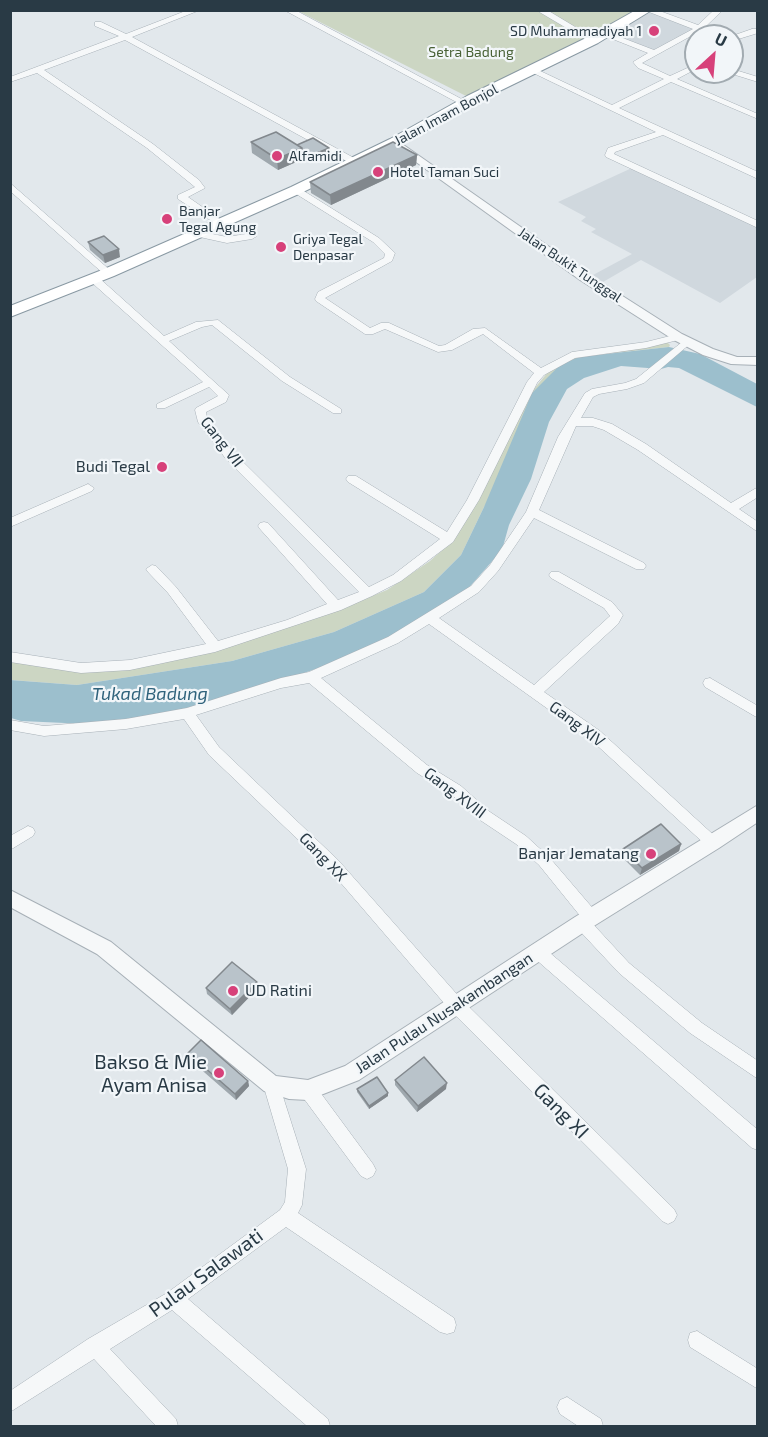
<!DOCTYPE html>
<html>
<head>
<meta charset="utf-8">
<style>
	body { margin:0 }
	#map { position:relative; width:768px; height:1437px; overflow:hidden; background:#e2e8ec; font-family:"Exo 2",sans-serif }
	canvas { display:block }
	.frame { position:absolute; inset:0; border:12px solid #293a45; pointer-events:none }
	.north { position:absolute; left:684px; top:24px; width:60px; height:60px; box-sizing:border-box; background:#f2f6f9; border:2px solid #a2abb1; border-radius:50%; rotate:26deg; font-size:16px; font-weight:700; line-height:24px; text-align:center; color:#293a45 }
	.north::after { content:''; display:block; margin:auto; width:21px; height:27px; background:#d7417a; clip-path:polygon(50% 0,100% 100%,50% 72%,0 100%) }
</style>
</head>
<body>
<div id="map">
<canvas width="768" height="1437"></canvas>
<div class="frame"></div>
<div class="north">U</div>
</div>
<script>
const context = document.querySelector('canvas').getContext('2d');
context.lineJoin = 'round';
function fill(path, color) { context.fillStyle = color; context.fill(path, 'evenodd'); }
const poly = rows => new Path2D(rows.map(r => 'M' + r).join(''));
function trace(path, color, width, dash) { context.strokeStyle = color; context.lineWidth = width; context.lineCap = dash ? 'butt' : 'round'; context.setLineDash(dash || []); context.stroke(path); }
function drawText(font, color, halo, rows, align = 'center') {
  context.font = font + ' "Exo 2",sans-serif'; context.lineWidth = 4.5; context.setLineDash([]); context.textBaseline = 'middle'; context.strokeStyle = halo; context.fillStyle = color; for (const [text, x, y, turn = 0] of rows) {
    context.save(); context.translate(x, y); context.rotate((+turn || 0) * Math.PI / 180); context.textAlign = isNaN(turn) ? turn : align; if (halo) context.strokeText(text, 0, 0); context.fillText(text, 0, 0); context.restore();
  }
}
fill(poly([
	[651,12,697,29,654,51,612,34],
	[634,167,757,224,757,277,720,303,641,260,603,282,593,275,632,254,591,232,596,229,581,221,586,217,558,202]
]), '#d0d8de');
fill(poly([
	[298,11,639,11,472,99],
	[667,342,670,345,669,347,579,357,484,507,461,555,424,592,334,632,232,661,77,685,11,680,10,659,68,669,159,664,322,616,387,590,430,561,451,542,528,396,549,371,577,356]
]), '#ccd6c3');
fill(poly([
	[669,347,700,354,757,384,757,407,679,368,668,367,661,369,621,366,584,378,567,389,549,422,531,479,509,525,502,550,466,591,409,627,348,658,245,693,163,714,87,724,21,721,11,718,10,680,77,685,232,661,334,632,424,592,461,555,484,507,532,393,560,365,579,357]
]), '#9cbfcd');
const minor = poly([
	[188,10,200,10,132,37,356,159,356,163,350,163,125,40,44,70,153,144,199,180,205,188,188,197,224,222,226,224,221,227,178,199,178,195,195,187,147,148,37,73,10,82,10,77,119,36,95,26,95,22,101,22,126,34,188,10],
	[284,10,295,10,469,103,462,105,284,10],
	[536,10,547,10,597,40,590,42,536,10],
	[644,10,657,10,698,25,714,10,723,10,704,28,724,36,713,36,700,31,642,63,670,76,696,64,696,69,677,79,758,114,758,119,671,82,619,108,758,172,758,179,663,135,615,152,614,154,758,221,758,228,606,157,605,155,608,148,656,132,527,70,534,68,612,105,664,79,638,68,633,62,648,53,600,34,607,32,654,50,693,29,644,10],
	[752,29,758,29,758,33,732,41,732,36,752,29],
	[732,69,758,77,758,82,729,73,732,72,732,69],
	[10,183,111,271,111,275,105,275,10,191,10,183],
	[293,188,299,188,379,238,395,253,392,261,325,298,370,328,381,323,389,323,439,346,445,345,473,329,485,328,541,368,572,352,646,342,678,334,683,337,682,339,646,348,575,358,544,375,537,383,479,500,453,542,401,581,372,596,341,610,215,652,130,670,81,673,10,662,10,652,81,663,130,660,206,644,168,593,148,572,146,569,152,565,156,566,176,587,218,641,287,620,327,604,260,529,258,526,260,523,264,522,268,523,338,600,359,592,226,459,198,422,195,410,196,408,218,396,209,387,165,408,157,408,157,404,203,382,90,281,90,277,98,277,164,336,196,322,218,320,290,377,341,409,341,413,333,413,282,381,212,325,202,327,169,341,229,395,226,402,206,412,207,418,234,453,369,587,393,575,440,539,348,482,346,479,348,476,356,476,447,532,467,500,527,382,534,373,483,334,452,350,438,352,385,329,373,334,365,334,316,301,315,299,318,292,384,258,385,254,373,242,293,192,293,188],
	[198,231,227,237,252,233,257,236,252,239,227,243,195,236,195,232,198,231],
	[687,338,691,339,691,343,644,383,627,389,599,394,593,397,581,418,593,418,612,424,646,444,731,503,758,487,758,497,739,509,758,522,758,532,638,450,604,430,592,426,576,426,539,510,644,563,646,566,644,569,636,569,534,518,498,571,479,592,439,618,534,685,610,616,604,608,551,578,549,575,551,572,559,572,612,602,623,615,618,624,544,692,600,731,718,839,720,843,718,847,713,849,708,847,590,739,429,624,398,643,321,678,427,765,461,786,490,812,526,836,549,857,596,912,599,917,596,922,592,923,629,963,702,1023,758,1061,758,1079,690,1033,619,973,577,928,574,923,577,918,581,917,539,865,516,844,480,820,451,794,417,773,309,683,281,688,196,715,219,747,338,860,462,1000,674,1209,677,1215,674,1221,668,1224,662,1221,450,1010,328,868,209,755,184,719,126,729,44,736,10,730,10,720,44,726,126,719,187,708,281,678,309,672,388,637,471,586,490,565,526,512,558,437,585,393,592,389,625,383,636,379,687,338],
	[88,484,94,488,92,491,10,527,10,518,88,484],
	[710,678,758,706,758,718,705,687,703,683,705,679,710,678],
	[28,826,33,828,35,832,33,836,10,850,10,836,28,826],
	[538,945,543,947,758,1130,758,1150,752,1148,533,957,530,952,533,947,538,945],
	[271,1076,277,1078,279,1084,306,1169,302,1205,298,1213,454,1318,456,1325,454,1332,447,1334,440,1332,286,1227,188,1299,328,1419,330,1426,307,1426,172,1310,110,1349,176,1419,178,1426,156,1426,94,1359,10,1412,10,1391,88,1339,167,1293,280,1210,285,1202,288,1169,263,1084,265,1078,271,1076],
	[308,1082,314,1084,373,1164,376,1170,373,1176,367,1179,361,1176,302,1096,300,1090,302,1084,308,1082],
	[697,1331,758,1369,758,1389,690,1347,688,1340,690,1333,697,1331],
	[567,1397,601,1419,603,1426,578,1426,560,1414,557,1407,560,1400,567,1397]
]);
const tertiary = poly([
	[395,139,588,274,682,334,713,349,737,357,758,357,758,365,731,364,703,355,674,340,580,280,391,144,391,140,395,139],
	[758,805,758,822,719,848,589,929,359,1080,308,1100,289,1099,264,1091,97,954,10,907,10,890,111,942,276,1076,308,1080,345,1066,575,917,758,805]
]);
const trunk = poly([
	[636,10,652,10,598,43,477,102,400,145,301,193,114,276,10,317,10,306,102,270,291,187,390,139,467,96,588,37,636,10]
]);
trace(minor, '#a7b0b7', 1);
trace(tertiary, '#a7b0b7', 2);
trace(trunk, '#8999a3', 2);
fill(minor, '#f6f8f9');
fill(tertiary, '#f6f8f9');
fill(trunk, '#fff');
fill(poly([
	[251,142,297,145,329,155,310,163,303,159,278,170,252,153],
	[417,155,416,165,331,205,311,193,310,182],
	[88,242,120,257,105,263,90,250],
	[681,844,679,851,640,875,621,856,623,849],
	[257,982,258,988,232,1015,207,994,206,988],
	[188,1053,248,1081,249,1086,236,1100,189,1059],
	[395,1080,446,1089,417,1112,395,1085],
	[357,1089,388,1096,369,1109,357,1092]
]), '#9fa8ae');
fill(poly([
	[302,148,303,159,278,170,277,159],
	[329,148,329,155,310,163,310,156],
	[417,155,416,165,331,205,330,195],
	[119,249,120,257,105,263,103,255],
	[681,844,679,851,640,875,642,868],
	[257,982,258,988,232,1015,230,1009],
	[248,1081,249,1086,236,1100,235,1094],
	[447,1083,446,1089,417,1112,418,1106],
	[388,1093,388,1096,369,1109,369,1106]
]), '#82888d');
const building = poly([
	[276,132,302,148,277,159,251,142,276,132],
	[313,138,329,148,310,156,302,151,302,148,297,145,313,138],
	[393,142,417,155,330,195,310,182,393,142],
	[104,236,119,249,103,255,88,242,104,236],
	[661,824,681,844,642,868,623,849,661,824],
	[232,962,257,982,230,1009,206,988,232,962],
	[201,1040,248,1081,235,1094,188,1053,201,1040],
	[424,1057,447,1083,418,1106,395,1080,424,1057],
	[377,1077,388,1093,369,1106,357,1089,377,1077]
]);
fill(building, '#b9c3ca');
trace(building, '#82888d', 1.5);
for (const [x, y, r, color] of [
	[654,31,6,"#d7417a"],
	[277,156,6,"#d7417a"],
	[378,172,6,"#d7417a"],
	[167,219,6,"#d7417a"],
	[281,247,6,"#d7417a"],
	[162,467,6,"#d7417a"],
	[651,854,6,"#d7417a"],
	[233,991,6,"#d7417a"],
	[219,1073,6,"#d7417a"]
]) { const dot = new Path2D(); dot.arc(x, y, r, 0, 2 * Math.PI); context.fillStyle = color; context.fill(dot); trace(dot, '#f2f6f9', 2); }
drawText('14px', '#293a45', '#f2f6f9', [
	["SD Muhammadiyah 1",642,31,"right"],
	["Alfamidi",289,156],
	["Hotel Taman Suci",390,172],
	["Banjar",179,211],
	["Tegal Agung",179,227],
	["Griya Tegal",293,239],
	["Denpasar",293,255]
], 'left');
drawText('14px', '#486135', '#f2f6f9', [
	["Setra Badung",471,52]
]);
drawText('14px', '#293a45', '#f2f6f9', [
	["Jalan Imam Bonjol",446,115,-28],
	["Jalan Bukit Tunggal",570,265,34]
]);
drawText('16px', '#293a45', '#f2f6f9', [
	["Gang VII",222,442,52],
	["Gang XIV",577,724,37],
	["Gang XVIII",455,793,37],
	["Gang XX",323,857,46],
	["Jalan Pulau Nusakambangan",444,1013,-33]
]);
drawText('16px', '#293a45', '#f2f6f9', [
	["Budi Tegal",150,467],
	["Banjar Jematang",639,854],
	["UD Ratini",245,991,"left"]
], 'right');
drawText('italic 18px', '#30637c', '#f2f6f9', [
	["Tukad Badung",150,694]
]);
drawText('20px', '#293a45', '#f2f6f9', [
	["Bakso & Mie",207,1062],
	["Ayam Anisa",207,1085]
], 'right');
drawText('20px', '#293a45', '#f2f6f9', [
	["Gang XI",561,1111,45],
	["Pulau Salawati",206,1273,-36]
]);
</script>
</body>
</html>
